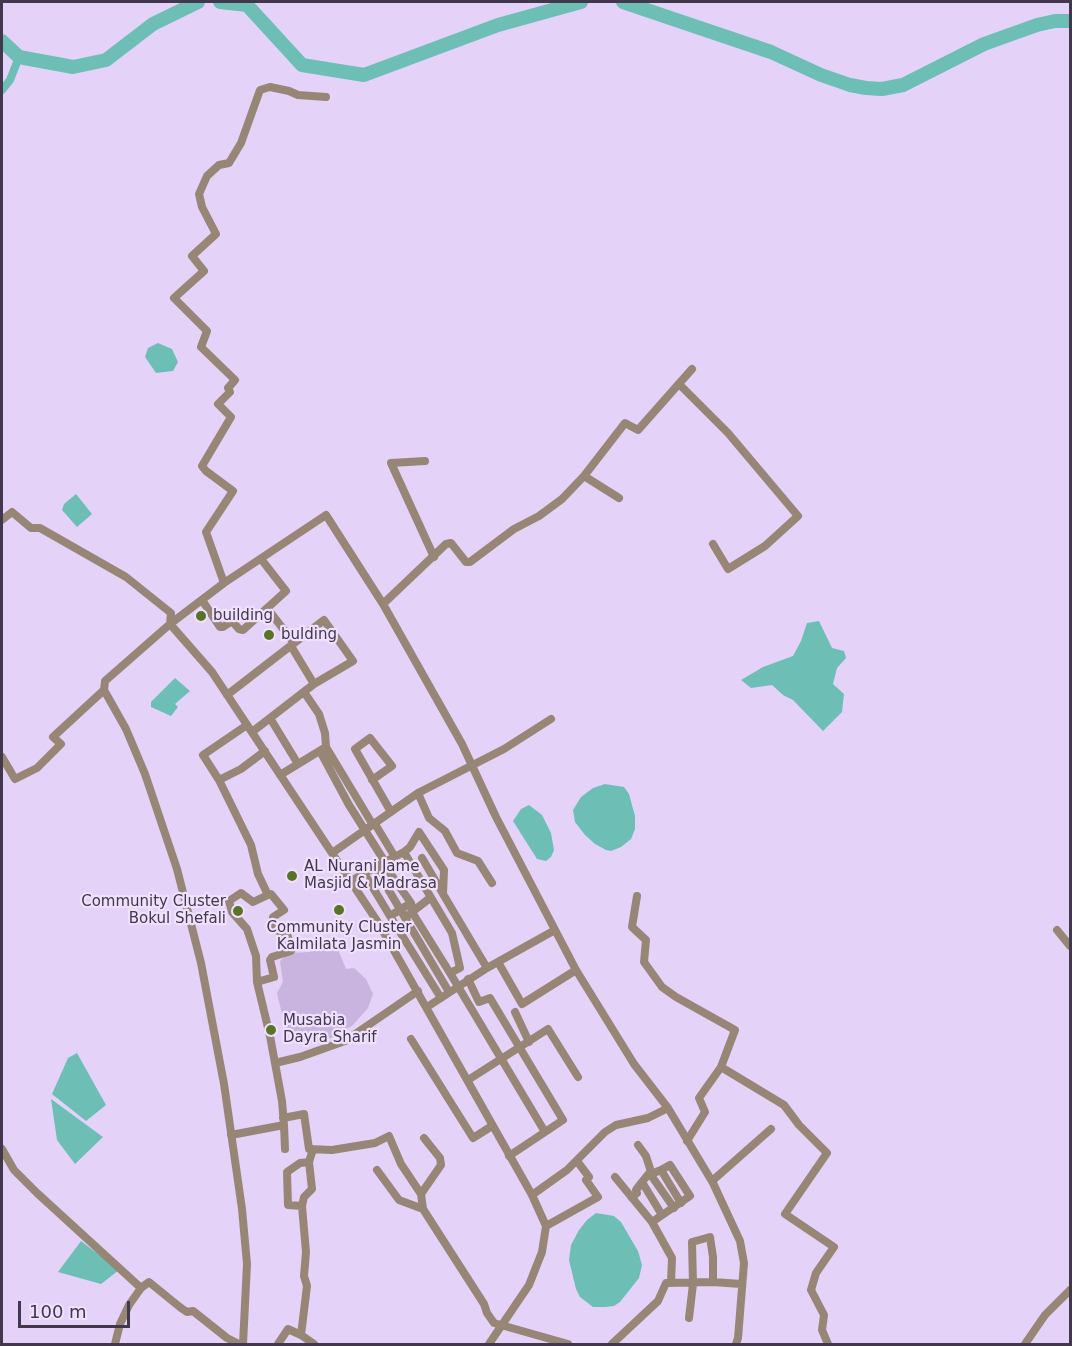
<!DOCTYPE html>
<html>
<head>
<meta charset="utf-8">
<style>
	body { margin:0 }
	#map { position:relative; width:1072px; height:1346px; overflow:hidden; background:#e4d2f9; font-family:"DejaVu Sans",sans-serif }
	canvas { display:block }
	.frame { position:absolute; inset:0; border:3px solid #41384b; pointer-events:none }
	.scale { position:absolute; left:18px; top:1301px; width:112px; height:27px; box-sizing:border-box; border:3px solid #41384b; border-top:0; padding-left:8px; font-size:18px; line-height:21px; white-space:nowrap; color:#41384b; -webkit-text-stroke:4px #efe1ff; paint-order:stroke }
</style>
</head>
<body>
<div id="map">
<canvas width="1072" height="1346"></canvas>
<div class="frame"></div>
<div class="scale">100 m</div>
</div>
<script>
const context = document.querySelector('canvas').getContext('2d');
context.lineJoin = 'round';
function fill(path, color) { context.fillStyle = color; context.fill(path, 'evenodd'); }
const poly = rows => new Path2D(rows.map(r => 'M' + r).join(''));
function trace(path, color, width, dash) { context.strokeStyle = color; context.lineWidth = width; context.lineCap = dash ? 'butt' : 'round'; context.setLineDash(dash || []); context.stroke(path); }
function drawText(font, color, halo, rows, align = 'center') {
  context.font = font + ' "DejaVu Sans",sans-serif'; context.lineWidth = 4.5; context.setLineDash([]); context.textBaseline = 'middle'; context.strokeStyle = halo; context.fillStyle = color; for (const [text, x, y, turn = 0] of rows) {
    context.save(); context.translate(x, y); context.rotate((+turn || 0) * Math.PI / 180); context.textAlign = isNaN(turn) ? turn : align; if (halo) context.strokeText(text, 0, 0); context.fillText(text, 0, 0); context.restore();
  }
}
fill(poly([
	[331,940,339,952,346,969,354,968,366,979,373,994,368,1008,353,1025,334,1037,304,1045,298,1044,286,1029,278,998,277,993,283,982,280,961,289,953,309,952,323,947]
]), '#c9b4df');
fill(poly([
	[158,343,172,349,178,362,173,371,156,373,145,357,148,348],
	[76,494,92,514,77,527,62,510,64,504],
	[819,621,832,648,844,651,846,658,837,668,833,684,844,694,842,712,823,731,793,700,783,695,772,685,751,688,741,680,763,667,793,656,801,641,807,623],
	[175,678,190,691,175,704,178,707,171,716,151,707,151,702],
	[605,784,624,787,629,794,635,816,635,829,631,839,621,847,611,851,606,850,595,844,585,835,575,822,573,810,581,797,593,788],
	[529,805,542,815,551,833,554,850,551,857,546,861,537,859,513,821,521,809],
	[77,1053,106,1105,86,1121,52,1094,68,1058],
	[51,1099,103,1137,75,1164,57,1140],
	[596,1213,614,1216,621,1222,638,1251,642,1265,639,1278,620,1302,614,1306,605,1307,593,1307,580,1297,576,1289,569,1260,571,1245,579,1230,587,1220],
	[81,1241,119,1270,101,1284,58,1272]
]), '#6dbfb6');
trace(poly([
	[2,90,10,80,19,57]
]), '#6dbfb6', 8);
trace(poly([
	[220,2,247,5,302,65,364,75,498,25,581,2],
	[623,2,771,52,821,75,850,85,866,88,882,89,903,85,984,44,1037,25,1055,21,1070,21],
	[2,41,19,57,73,67,106,60,153,24,198,2]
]), '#6dbfb6', 14);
trace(poly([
	[679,384,728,433,798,516,765,546,728,569,713,544],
	[425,461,391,463,434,557],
	[584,476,619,498],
	[2,520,12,512,31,528,40,528,126,577,171,613,170,624,105,681,104,690,126,729,145,774,177,869,201,963,224,1084,242,1209,247,1264,243,1344],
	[224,583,206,532,233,491,206,471,202,466,231,417,218,404,230,392,228,388,235,380,201,347,207,331,174,298,204,271,192,256,216,234,202,207,199,194,207,176,219,165,229,163,241,143,260,90,270,87,289,91,298,95,326,97],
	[202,600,220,627,223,627,232,621,239,629,243,630,286,591,261,559],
	[383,604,446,544,451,543,466,562,470,562,514,529,539,516,562,499,584,476,625,423,638,430,692,369],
	[267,608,294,643],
	[304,692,319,714,325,733,326,747],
	[227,695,324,620,353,661,314,684,291,646],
	[270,718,298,764],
	[247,725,203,755,219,780,251,845,258,874,268,895,271,894,284,910,273,917,273,923,275,928,283,935,287,933,291,951,272,957,270,960,274,977,257,982],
	[252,732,314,684],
	[320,751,349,805,385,862],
	[2,757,15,779,37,768,61,744,53,737,104,690],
	[280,775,326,747,373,825],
	[219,780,241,769,265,751],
	[372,780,392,766,370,738,355,749,391,812],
	[418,793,429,818,445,831,457,853,478,861,492,883],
	[375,824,395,857],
	[404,852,410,847,419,832,444,870,443,894,487,968],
	[332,853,418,793,504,749,551,719],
	[422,858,442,892],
	[383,863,404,852,452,933,460,968,450,973,412,912,406,917],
	[375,867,449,992],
	[364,873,390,916],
	[351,881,383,863,411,903,412,908],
	[637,896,632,927,646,940,644,962,662,987,676,997,735,1030,721,1067,784,1105,799,1125,827,1153,785,1214,834,1247,816,1273,811,1290,824,1315,822,1330,828,1344],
	[411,903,390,916,441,998],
	[412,912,430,898],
	[1057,930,1070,946],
	[498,962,522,1004,576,970],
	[450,973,545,1132,509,1156],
	[468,979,479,1002,490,998,563,1120,545,1132],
	[427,1007,487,968,555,930],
	[515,1012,529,1042],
	[411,1039,473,1138,492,1126],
	[275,1063,300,1057,345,1041,418,991],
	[468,1080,548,1029,578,1077],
	[283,1118,304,1114,309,1149,332,1150,375,1143,389,1136,401,1164,421,1194,423,1209,484,1304,487,1313,494,1323,568,1344],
	[284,1125,285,1149],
	[231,1135,284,1125,282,1101,270,1036,257,982,256,956,247,929,232,912,229,901,241,893,253,902,268,895],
	[687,1141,705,1112,699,1098,721,1067],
	[638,1145,646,1156,653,1178,674,1208],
	[2,1149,14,1170,37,1193,141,1288],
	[309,1162,312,1189,304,1197,302,1206,306,1252,304,1276,307,1286,301,1335,314,1344],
	[377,1170,399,1200,423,1209],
	[651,1171,642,1182,662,1215],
	[656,1172,661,1170,681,1203],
	[615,1177,652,1222,672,1258,671,1283],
	[712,1181,771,1129],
	[421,1194,441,1165,440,1158,424,1138],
	[532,1195,567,1170,605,1132,616,1125,648,1118,668,1108],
	[632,1198,637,1193,636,1190,642,1182],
	[302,1206,288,1205,287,1172,300,1163,309,1162,313,1149],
	[652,1222,690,1196,670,1165,661,1170],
	[546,1226,598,1197,586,1180,589,1177,577,1161],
	[689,1318,693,1284,692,1242,710,1237,713,1257,713,1282],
	[115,1344,120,1324,129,1305,141,1288,149,1282,181,1308,187,1312,193,1311,227,1338,239,1344],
	[278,1344,288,1329,301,1335],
	[489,1344,529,1285,542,1252,546,1226,532,1195,379,924,212,672,170,624,224,583,326,515,383,604,462,744,496,817,576,970,634,1064,668,1108,713,1183,740,1241,744,1263,738,1338,736,1344],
	[612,1344,658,1301,666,1283,713,1282,741,1284],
	[1025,1344,1045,1315,1070,1290]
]), '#978676', 8);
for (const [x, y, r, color] of [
	[201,616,6,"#587427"],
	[269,635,6,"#587427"],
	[292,876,6,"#587427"],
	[339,910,6,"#587427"],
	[238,911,6,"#587427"],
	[271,1030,6,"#587427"]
]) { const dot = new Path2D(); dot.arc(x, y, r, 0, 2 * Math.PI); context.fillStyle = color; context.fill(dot); trace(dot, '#efe1ff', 2); }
drawText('15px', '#41384b', '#efe1ff', [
	["building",213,616],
	["bulding",281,635],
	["AL Nurani Jame",304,867],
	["Masjid & Madrasa",304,884],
	["Community Cluster",226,902,"right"],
	["Bokul Shefali",226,919,"right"],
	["Community Cluster",339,928,"center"],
	["Kalmilata Jasmin",339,945,"center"],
	["Musabia",283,1021],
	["Dayra Sharif",283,1038]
], 'left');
</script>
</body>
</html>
